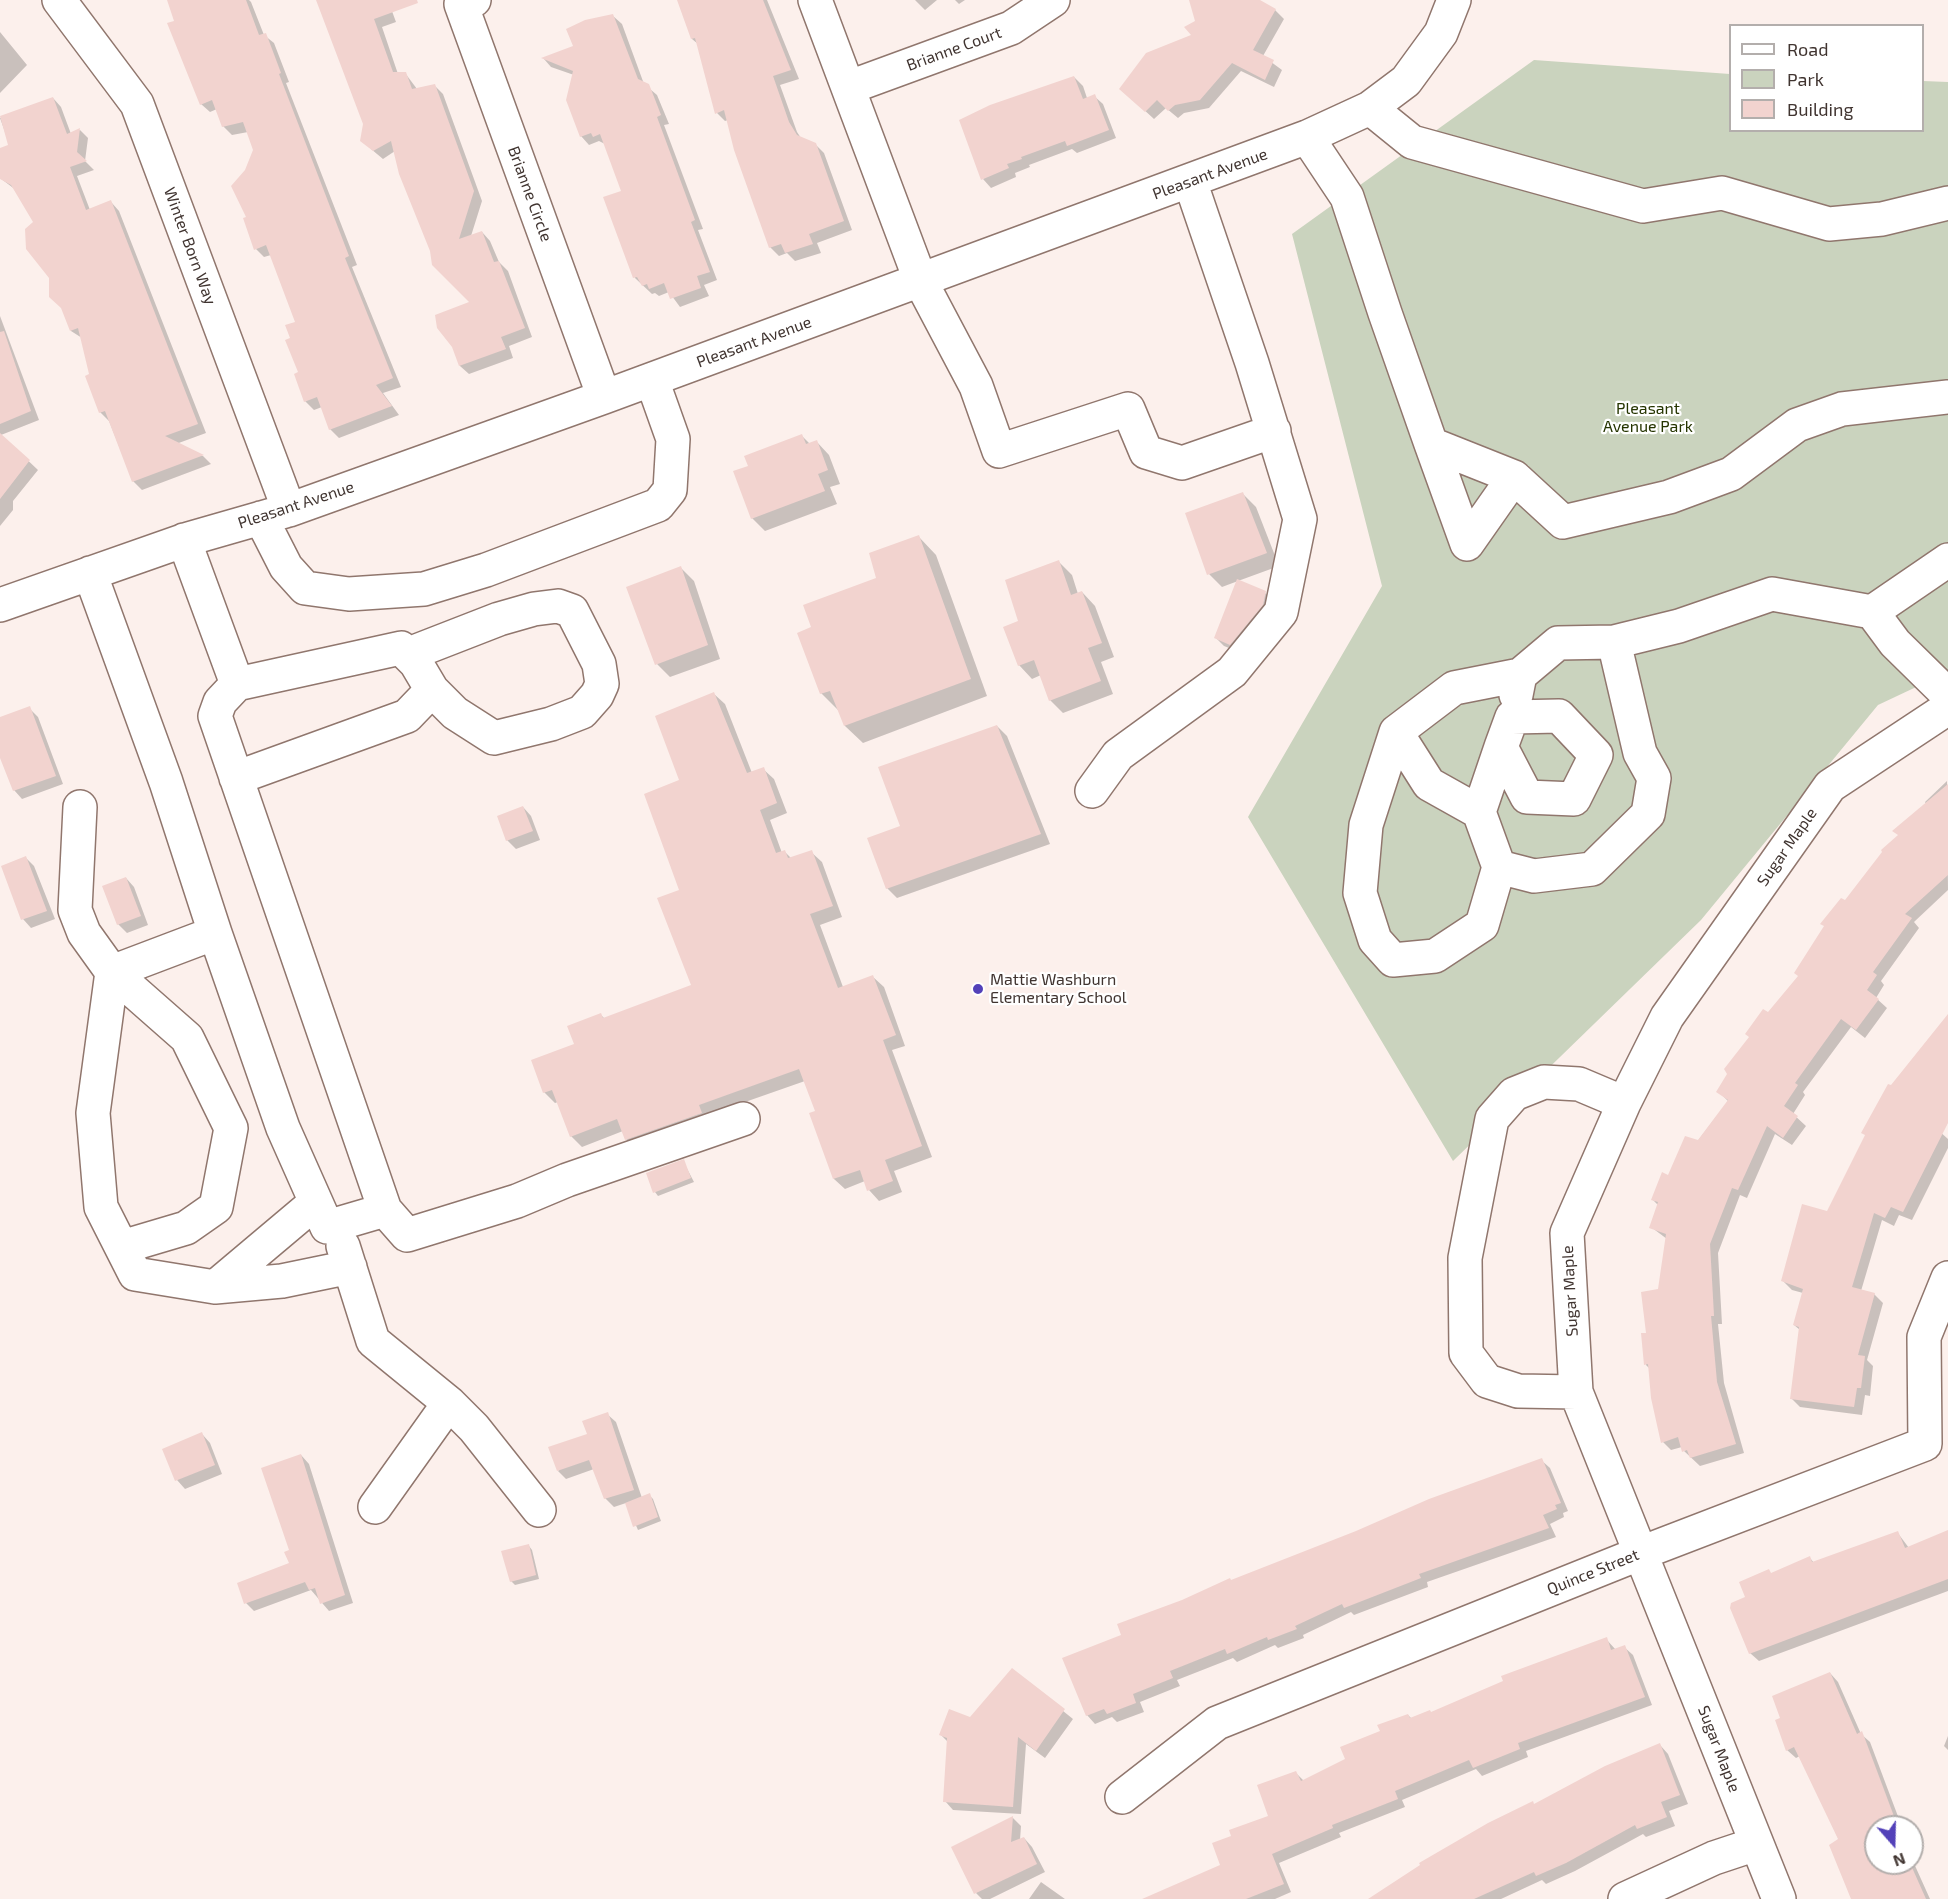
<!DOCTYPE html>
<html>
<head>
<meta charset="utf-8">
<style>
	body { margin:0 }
	#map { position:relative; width:1948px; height:1899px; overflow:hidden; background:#fcf0ec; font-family:"Exo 2",sans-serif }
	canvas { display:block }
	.legend { position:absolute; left:1729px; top:24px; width:195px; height:108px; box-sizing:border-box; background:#fff; border:2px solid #b3aeac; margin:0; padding:8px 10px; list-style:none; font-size:18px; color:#403430 }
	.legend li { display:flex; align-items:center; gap:12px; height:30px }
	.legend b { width:30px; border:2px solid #b3aeac }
	.north { position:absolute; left:1864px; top:1815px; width:60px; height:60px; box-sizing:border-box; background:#fff; border:2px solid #b3aeac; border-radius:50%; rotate:160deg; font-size:16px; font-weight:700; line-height:24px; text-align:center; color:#403430 }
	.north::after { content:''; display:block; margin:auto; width:21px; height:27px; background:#5341b9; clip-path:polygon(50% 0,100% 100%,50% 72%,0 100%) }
</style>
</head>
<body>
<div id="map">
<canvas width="1948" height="1899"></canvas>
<ul class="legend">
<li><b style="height:8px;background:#fff"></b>Road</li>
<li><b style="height:16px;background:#cad3be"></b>Park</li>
<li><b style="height:16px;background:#f2d3cf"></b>Building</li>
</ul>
<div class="north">N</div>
</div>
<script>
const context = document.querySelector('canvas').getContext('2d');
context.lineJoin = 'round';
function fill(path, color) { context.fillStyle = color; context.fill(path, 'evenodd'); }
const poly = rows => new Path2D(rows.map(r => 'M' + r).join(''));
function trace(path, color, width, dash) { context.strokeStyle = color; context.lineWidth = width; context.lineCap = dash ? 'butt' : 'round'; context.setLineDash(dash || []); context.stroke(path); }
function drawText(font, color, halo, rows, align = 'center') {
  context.font = font + ' "Exo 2",sans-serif'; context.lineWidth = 4.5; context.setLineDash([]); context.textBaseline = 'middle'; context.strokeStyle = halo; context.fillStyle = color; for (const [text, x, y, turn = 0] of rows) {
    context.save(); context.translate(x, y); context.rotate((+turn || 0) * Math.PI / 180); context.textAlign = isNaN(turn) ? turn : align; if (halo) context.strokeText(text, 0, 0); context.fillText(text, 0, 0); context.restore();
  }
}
fill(poly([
	[1534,60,1730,74,1730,130,1922,130,1923,81,1948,82,1948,672,1878,705,1701,920,1453,1161,1248,817,1382,586,1292,234]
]), '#cad3be');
fill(poly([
	[168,0,249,0,251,2,264,35,274,43,289,82,286,83,357,265,352,267,401,387,383,393,399,415,339,438,330,429,322,407,314,410,305,401,292,339,297,323,271,255,264,257,256,249,248,218,247,171,255,150,248,132,232,135,223,126,217,109,210,112,201,104],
	[327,0,394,0,389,3,396,22,382,27,398,74,405,73,417,89,434,85,443,94,482,201,471,236,482,232,490,241,499,262,508,271,532,337,509,346,513,358,469,374,460,366,453,346,471,303,432,250,395,151,383,159,371,149],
	[686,0,767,0,799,79,780,85,797,132,801,138,815,144,824,153,852,230,817,243,821,253,795,261,787,253,779,256,770,247,728,120,725,121,717,113,698,44,692,39],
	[915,0,937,0,925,10],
	[955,0,965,0,959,4],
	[1199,0,1257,0,1275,10,1284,19,1263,56,1282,70,1274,87,1241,71,1209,108,1184,113,1178,118,1166,108,1154,119,1130,97,1193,35],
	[613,16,622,24,644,84,657,95,669,124,664,125,703,229,698,230,717,280,704,285,709,296,680,307,669,292,659,296,655,293,652,294,635,278,605,198,623,192,605,144,599,141,589,145,581,136,574,75,551,67,544,59,575,47],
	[0,32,27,65,0,93],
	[1074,77,1083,86,1087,98,1094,96,1103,104,1116,138,1077,153,1072,149,1029,165,1030,167,1015,173,1016,177,991,188,983,179],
	[53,98,61,107,71,134,80,130,88,138,85,161,94,170,77,176,90,210,111,202,119,211,206,433,176,444,203,456,211,464,142,490,133,481,109,421,100,412,82,338,71,331,51,277,35,223,16,190,0,178,0,150,10,146,0,118],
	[0,316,39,420,1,435,38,470,13,501,13,510,0,526],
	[802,436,810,444,816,441,829,455,840,484,830,487,837,504,765,531,752,518,750,467],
	[1243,494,1256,507,1279,566,1238,581,1265,593,1274,601,1239,652,1224,646,1215,637,1238,581,1222,587,1209,574],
	[919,537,936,555,987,696,863,743,845,726,839,711,821,693,813,628,877,579],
	[1059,562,1072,575,1078,594,1082,592,1095,606,1114,657,1101,662,1113,694,1063,713,1050,700,1041,675,1032,679,1019,665],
	[680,567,694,581,720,659,670,677,657,664],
	[714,694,725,704,752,773,763,769,774,779,787,813,770,820,782,853,785,852,792,859,811,852,822,862,842,917,820,925,843,987,873,977,884,987,905,1046,892,1050,932,1157,894,1171,902,1192,879,1201,869,1190,865,1181,845,1189,834,1179,817,1112,805,1081,708,1115,637,1150,626,1139,623,1131,582,1147,571,1136,558,1102,555,1103,544,1092,576,1045,601,1015,605,1019,692,986,681,891,681,781],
	[29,708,38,717,63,784,22,799,14,790,0,754,0,719],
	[997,726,1007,736,1050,844,897,898,887,888,902,827],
	[1947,781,1948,890,1914,922,1919,928,1881,981,1884,985,1876,998,1887,1008,1865,1038,1851,1027,1803,1092,1805,1095,1793,1114,1806,1126,1792,1145,1775,1134,1747,1198,1740,1195,1718,1253,1722,1324,1718,1324,1724,1383,1744,1453,1700,1466,1684,1451,1682,1447,1671,1450,1663,1442,1650,1369,1646,1365,1643,1335,1647,1334,1659,1290,1667,1239,1651,1227,1658,1205,1653,1200,1728,1101,1718,1091,1768,1014,1799,976,1845,902,1926,804,1925,802],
	[523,807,531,816,540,840,516,849,507,840],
	[26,858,34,866,55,919,31,928,23,919],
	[126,878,134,887,148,925,127,933,118,924],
	[1948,1016,1948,1119,1938,1130,1948,1139,1948,1148,1912,1220,1899,1215,1894,1226,1882,1220,1861,1291,1874,1294,1883,1303,1867,1360,1873,1366,1870,1396,1865,1395,1862,1415,1800,1407,1792,1399,1800,1330,1794,1325,1803,1293,1792,1290,1783,1281,1827,1213,1891,1087],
	[683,1161,694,1182,658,1196,655,1192],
	[607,1414,616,1422,642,1498,649,1495,653,1499,661,1521,638,1530,626,1503,614,1507,605,1498,594,1469,566,1479,558,1471],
	[202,1434,210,1443,222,1474,185,1489,177,1480,164,1450],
	[301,1455,309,1464,353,1603,329,1611,311,1590,254,1611,246,1603,290,1564],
	[1541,1460,1550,1468,1568,1511,1563,1513,1564,1517,1550,1524,1556,1537,1427,1582,1428,1587,1354,1615,1351,1612,1303,1635,1304,1638,1278,1648,1275,1645,1237,1662,1233,1658,1177,1680,1180,1686,1140,1702,1144,1712,1117,1722,1112,1717,1095,1724,1087,1715,1123,1636,1231,1582],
	[1897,1532,1909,1548,1948,1537,1948,1591,1759,1661,1750,1653,1747,1598,1772,1574,1810,1558,1814,1563],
	[529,1546,532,1550,539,1579,515,1585,511,1581],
	[1606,1639,1616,1650,1624,1647,1633,1655,1652,1705,1526,1751,1528,1757,1482,1776,1476,1769,1402,1800,1405,1807,1339,1833,1341,1837,1279,1863,1291,1892,1275,1899,1155,1899,1222,1866,1232,1836,1270,1816,1295,1772,1304,1781,1347,1760,1408,1715,1412,1719,1432,1714],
	[1012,1670,1073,1719,1045,1758,1026,1744,1021,1814,953,1810,945,1801,948,1742,941,1735,970,1719],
	[1830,1673,1838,1682,1861,1734,1870,1742,1902,1827,1876,1827,1876,1863,1912,1863,1912,1859,1930,1899,1854,1899,1839,1840,1800,1756,1796,1758,1787,1750],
	[1948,1736,1948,1750,1944,1746],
	[1660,1745,1668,1754,1688,1804,1669,1811,1675,1826,1646,1837,1643,1834,1575,1871,1546,1884,1542,1880,1501,1899,1370,1899,1535,1805],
	[1012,1817,1021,1826,1020,1840,1024,1838,1032,1847,1045,1872,990,1899,982,1899,976,1893],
	[1041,1882,1065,1899,1029,1899]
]), '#0003');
fill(poly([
	[167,0,246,0,259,35,266,33,281,73,279,74,349,256,345,258,393,378,376,385,392,406,329,430,317,397,304,402,294,374,298,372,285,340,290,338,285,325,295,322,266,245,254,250,243,218,246,217,231,186,245,170,253,150,243,122,222,127,212,100,200,105,167,23,174,21],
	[316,0,417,0,418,3,374,19,393,72,406,72,412,89,435,84,474,191,459,239,482,231,494,262,499,261,525,328,501,337,506,349,459,366,452,347,437,328,435,315,469,302,432,265,430,251,399,174,391,141,373,151,360,141,363,124],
	[677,0,763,0,791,70,773,76,789,122,797,135,816,143,844,221,809,234,813,244,785,253,781,244,769,248,734,150,724,110,715,114,695,38,691,39],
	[1189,0,1260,0,1276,9,1253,50,1274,60,1265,80,1232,63,1200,100,1175,105,1168,111,1157,100,1145,112,1119,89,1146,53,1191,35,1184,27,1195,21],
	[613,14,638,79,649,84,661,115,657,117,695,220,691,222,710,272,697,276,701,288,670,299,664,283,649,289,647,284,642,286,637,277,633,278,603,197,621,191,600,134,593,137,591,133,580,137,566,100,573,71,541,58,573,46,566,29,585,20],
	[1074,76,1083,99,1095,94,1109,130,1067,146,1065,141,1021,157,1022,159,1007,164,1009,168,981,180,959,120,990,105],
	[53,97,67,134,80,128,77,152,87,161,70,167,86,210,111,200,198,424,165,436,204,455,132,482,105,411,99,413,85,376,89,374,78,328,70,331,61,308,49,297,49,278,26,249,25,229,33,222,11,185,0,179,0,148,8,145,0,116],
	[4,331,31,411,0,424,0,332],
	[0,433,30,460,0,499],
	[802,434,806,444,817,440,828,470,818,474,825,491,751,519,733,471,748,466,744,456],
	[1243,492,1267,553,1207,575,1185,513],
	[919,535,971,679,844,726,830,691,820,694,797,633,811,627,803,605,876,578,869,553],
	[1059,560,1071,595,1082,591,1102,643,1088,648,1101,681,1049,701,1034,660,1018,666,1003,627,1018,621,1005,580],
	[681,566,708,645,655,665,626,587],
	[1237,579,1266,591,1263,605,1230,645,1214,638],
	[714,692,747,773,764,767,777,803,760,810,776,853,785,850,788,858,812,850,833,906,810,914,838,988,873,975,896,1035,883,1040,922,1146,885,1160,893,1181,867,1191,860,1170,833,1179,809,1113,815,1111,799,1069,699,1105,702,1113,625,1140,617,1119,570,1137,552,1090,543,1093,531,1060,574,1044,567,1026,601,1013,603,1018,691,985,657,898,679,890,644,794,679,780,655,716],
	[30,706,56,776,13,791,0,758,0,717],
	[997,725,1041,834,886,889,867,838,900,826,878,767],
	[1948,784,1948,875,1905,914,1912,918,1873,972,1877,975,1867,990,1879,999,1856,1030,1841,1019,1795,1083,1798,1085,1784,1106,1798,1116,1783,1138,1767,1126,1738,1190,1732,1188,1710,1244,1714,1316,1711,1316,1717,1382,1736,1444,1690,1458,1687,1450,1682,1452,1678,1437,1661,1443,1651,1398,1648,1364,1644,1365,1641,1333,1646,1333,1641,1292,1658,1289,1666,1234,1649,1228,1658,1202,1651,1200,1662,1172,1668,1175,1685,1136,1698,1140,1728,1100,1716,1092,1727,1074,1724,1069,1749,1037,1745,1034,1763,1009,1768,1012,1798,976,1794,973,1824,926,1820,924,1841,898,1845,900,1882,852,1881,850,1898,835,1892,831],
	[523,806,533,831,506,841,497,816],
	[26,856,47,911,21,920,1,866],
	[126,877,141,916,117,925,102,886],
	[1948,1014,1948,1123,1903,1212,1891,1207,1885,1218,1874,1213,1852,1287,1875,1293,1858,1355,1865,1356,1861,1388,1857,1388,1854,1407,1790,1399,1799,1327,1793,1325,1803,1289,1781,1281,1802,1204,1827,1211,1865,1135,1861,1133,1888,1084,1891,1085],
	[684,1159,691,1178,653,1193,646,1173],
	[608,1412,634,1490,604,1499,589,1460,557,1471,548,1447,587,1434,582,1421],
	[202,1432,215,1465,175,1481,162,1449],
	[301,1454,345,1595,320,1604,315,1588,309,1590,305,1582,244,1604,237,1583,289,1563,284,1552,289,1550,261,1468],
	[1542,1458,1561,1503,1555,1505,1557,1509,1543,1515,1549,1528,1419,1574,1421,1578,1344,1608,1342,1604,1295,1626,1297,1629,1268,1640,1267,1637,1227,1654,1225,1649,1170,1671,1173,1678,1133,1694,1136,1703,1107,1714,1104,1709,1086,1716,1062,1658,1121,1635,1117,1624,1182,1600,1230,1578,1231,1580,1356,1531,1429,1499],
	[650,1493,658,1517,633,1527,625,1503],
	[1948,1530,1948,1579,1749,1654,1730,1608,1731,1603,1745,1597,1739,1582,1769,1569,1771,1573,1810,1556,1812,1562,1898,1531,1905,1548],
	[529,1544,536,1575,510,1582,501,1551],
	[1607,1637,1611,1650,1625,1645,1645,1697,1518,1743,1520,1749,1473,1768,1469,1760,1395,1791,1398,1799,1332,1825,1333,1828,1272,1854,1284,1884,1246,1899,1142,1899,1220,1865,1212,1843,1231,1836,1229,1830,1268,1816,1257,1785,1296,1771,1301,1781,1345,1759,1340,1747,1380,1731,1377,1725,1408,1714,1410,1718,1430,1710,1431,1712,1503,1681,1501,1676],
	[1012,1668,1065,1709,1036,1751,1018,1737,1013,1807,943,1802,947,1738,939,1735,949,1709,970,1717],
	[1830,1672,1857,1734,1862,1731,1898,1827,1876,1827,1876,1863,1910,1863,1926,1899,1851,1899,1829,1845,1838,1839,1794,1747,1786,1751,1775,1720,1780,1718,1772,1696],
	[1660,1743,1680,1795,1661,1802,1667,1817,1637,1829,1635,1825,1566,1863,1536,1876,1534,1872,1474,1899,1368,1899,1420,1865,1419,1863,1488,1823,1533,1801,1534,1804,1605,1766],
	[1013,1816,1011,1842,1024,1837,1037,1864,974,1894,951,1847]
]), '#f2d3cf');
const minor = poly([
	[59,0,137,104,289,510],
	[474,0,461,4,604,397],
	[815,0,921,282,976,386,999,451,1128,409,1146,452,1182,463,1274,431],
	[850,87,1011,28,1053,0],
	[1370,108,1412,142,1643,206,1722,193,1829,224,1882,219,1948,203],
	[1307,137,1347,197,1385,313,1431,444,1467,544,1514,477,1431,444],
	[1514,477,1563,522,1669,497,1731,474,1797,425,1842,409,1948,397],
	[261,518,286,567,305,588,349,594,424,589,486,570,658,505,670,490,673,439,652,380],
	[184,540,237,684,220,702,215,716,385,1210],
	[1948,560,1872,612,1895,643,1948,695],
	[90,573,166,782,215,933,283,1128,327,1227,385,1210,407,1235,517,1201,567,1180,743,1119],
	[0,605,188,539,289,510,604,397,1307,137,1370,108,1406,81,1441,33,1454,0],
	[237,684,401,648,416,663,432,690,455,713,494,738,551,724,582,712,597,695,602,684,599,664,572,611,558,606,534,609,499,619,409,654],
	[1516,695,1520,675,1558,643,1614,642],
	[1396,732,1429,784,1479,812],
	[1501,747,1512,717,1559,716,1596,755,1574,799,1527,797,1501,747,1479,812,1499,867,1534,876,1592,869,1648,814,1654,778,1640,753,1614,642,1679,626,1772,594,1872,612],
	[236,778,407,716,432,690],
	[1092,791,1118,755,1232,672,1281,612,1300,519,1252,363,1190,181],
	[80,807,75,910,84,933,112,972,187,1038,231,1128,216,1207,186,1228,122,1247],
	[1499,867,1482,925,1435,956,1393,960,1375,940,1360,893,1366,825,1396,732,1454,688,1520,675],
	[215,933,112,972,93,1113,101,1207,135,1274,215,1287,282,1281,350,1267],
	[343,1246,373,1341,449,1403,474,1428,539,1510],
	[215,1287,316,1202],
	[1576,1392,1518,1391,1487,1381,1466,1353,1465,1258,1492,1119,1514,1094,1544,1082,1579,1084,1624,1103],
	[375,1507,449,1403],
	[1122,1797,1217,1723,1641,1553,1925,1444,1924,1337,1948,1278],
	[1625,1899,1714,1858,1756,1844],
	[1779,1899,1576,1392,1567,1233,1624,1103,1667,1017,1830,786,1948,708]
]);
trace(minor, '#90766d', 36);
trace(minor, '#fff', 33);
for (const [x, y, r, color] of [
	[978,989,6,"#5341b9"]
]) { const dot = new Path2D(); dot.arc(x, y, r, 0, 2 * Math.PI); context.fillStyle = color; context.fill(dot); trace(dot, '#fff', 2); }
drawText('16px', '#403430', '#fff', [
	["Brianne Court",954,49,-20],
	["Pleasant Avenue",1210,174,-20],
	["Brianne Circle",530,194,70],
	["Winter Born Way",190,246,70],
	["Pleasant Avenue",754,342,-20],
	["Pleasant Avenue",296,505,-18],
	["Sugar Maple",1787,847,-55],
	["Sugar Maple",1570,1291,-93],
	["Quince Street",1593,1572,-22],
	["Sugar Maple",1719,1749,69]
]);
drawText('16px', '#253400', '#fff', [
	["Pleasant",1648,409],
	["Avenue Park",1648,427]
]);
drawText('16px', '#403430', '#fff', [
	["Mattie Washburn",990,980],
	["Elementary School",990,998]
], 'left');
</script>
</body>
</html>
